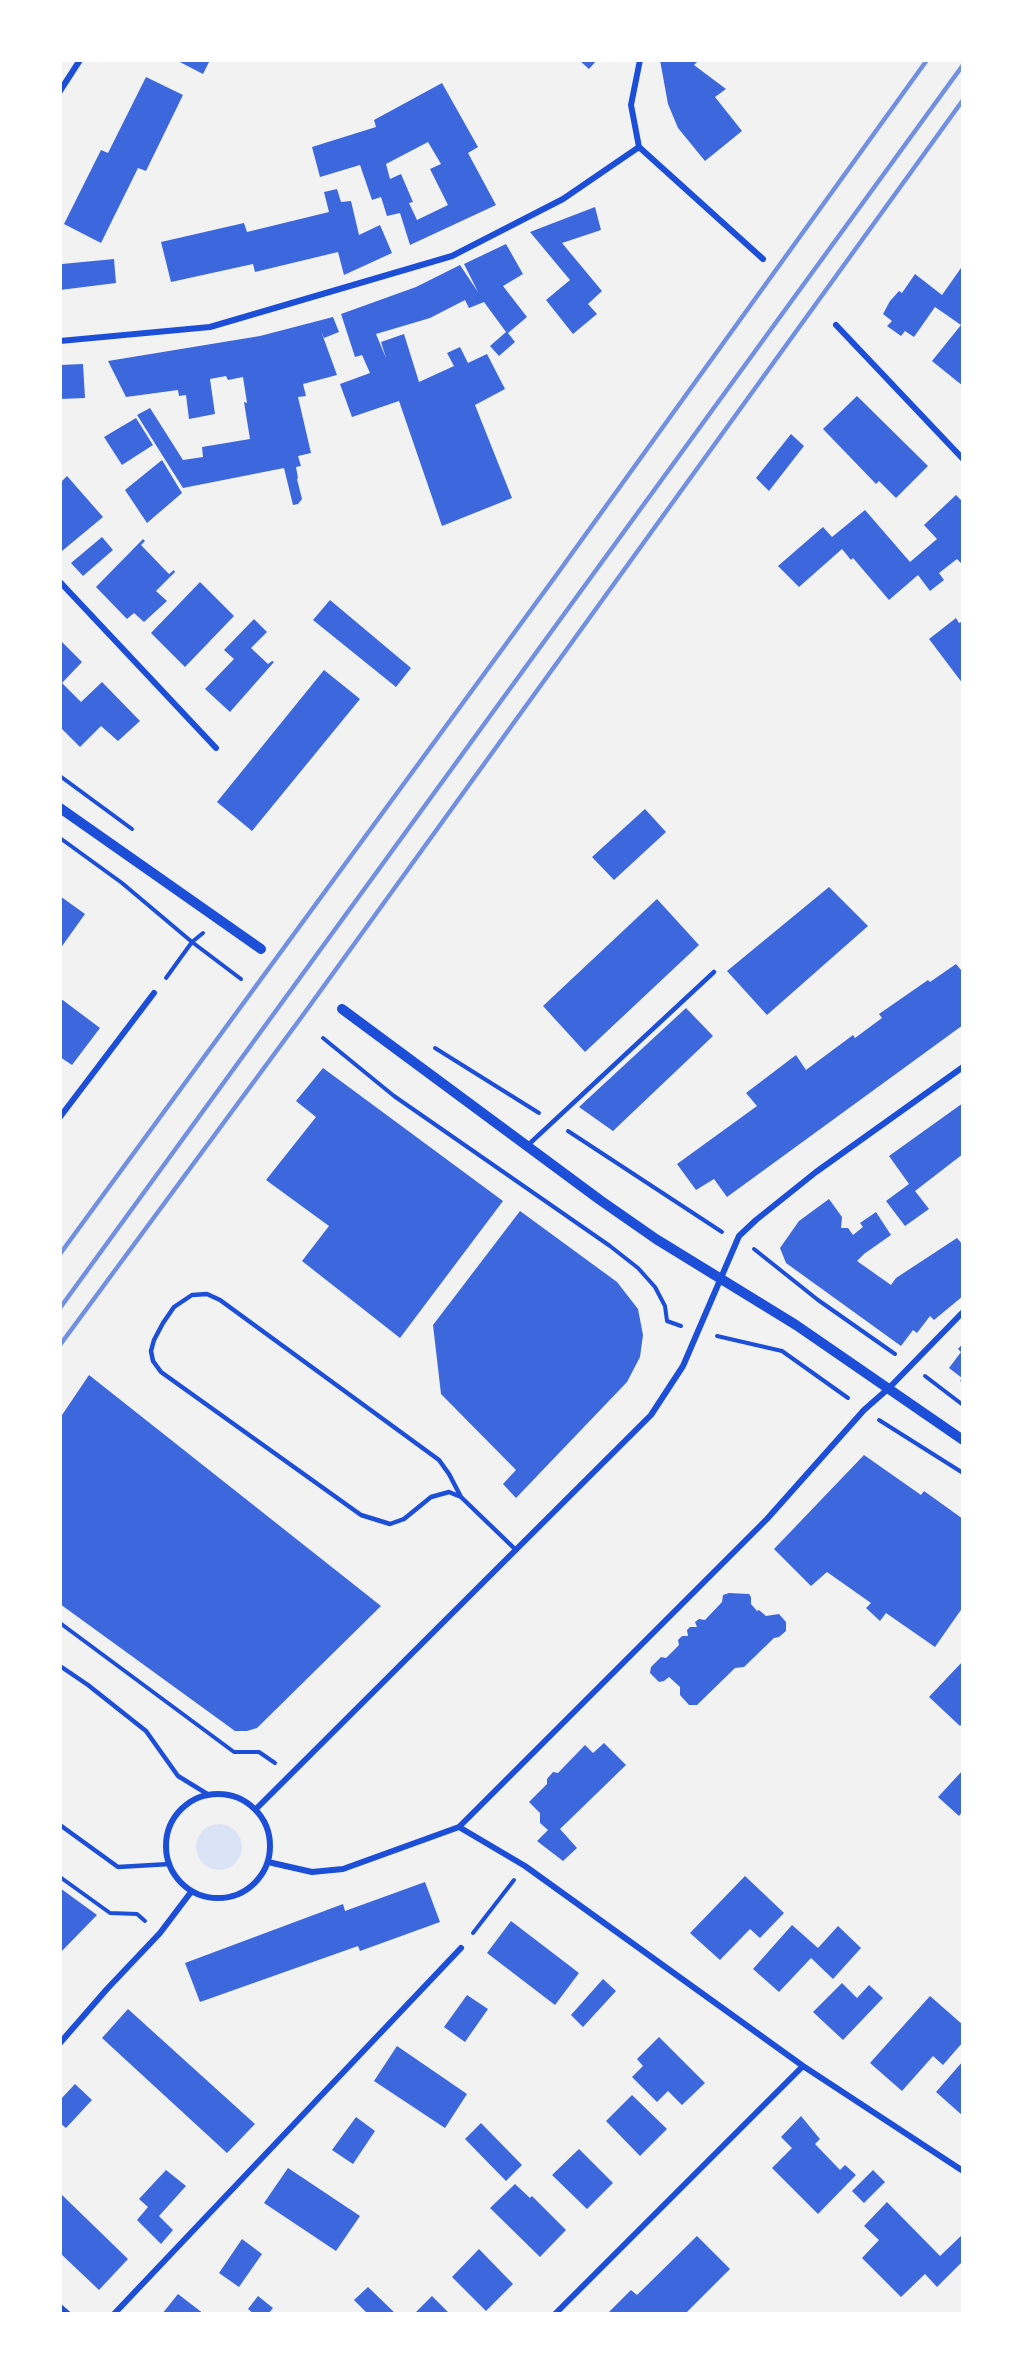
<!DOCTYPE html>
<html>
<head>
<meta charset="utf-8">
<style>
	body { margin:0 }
	#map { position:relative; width:1023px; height:2374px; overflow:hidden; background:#f2f2f2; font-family:Inter,sans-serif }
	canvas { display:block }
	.frame { position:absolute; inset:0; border:62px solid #fff; pointer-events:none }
</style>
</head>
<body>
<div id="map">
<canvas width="1023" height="2374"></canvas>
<div class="frame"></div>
</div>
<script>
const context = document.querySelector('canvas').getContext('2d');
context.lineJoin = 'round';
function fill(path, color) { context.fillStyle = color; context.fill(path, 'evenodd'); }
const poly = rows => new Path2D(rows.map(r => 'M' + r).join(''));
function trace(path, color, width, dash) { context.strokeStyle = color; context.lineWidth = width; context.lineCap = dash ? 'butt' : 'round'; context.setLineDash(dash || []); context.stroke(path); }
fill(poly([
	'196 1847a23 23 0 1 1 46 0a23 23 0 1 1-46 0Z'
]), '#dbe4f7');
fill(poly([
	[176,60,210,60,203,74],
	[579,60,597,60,589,69],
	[660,60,699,60,694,65,726,89,715,97,742,131,705,161,678,128,668,104],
	[146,77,183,95,146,171,138,168,101,243,64,224,101,150,108,153],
	[442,83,478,147,468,153,496,205,410,245,400,213,387,216,381,197,372,200,360,165,320,177,312,147,376,127,374,120],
	[428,142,441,164,430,169,448,205,417,220,409,203,413,202,401,174,390,179,386,164],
	[337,189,341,202,351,201,359,235,380,225,392,253,344,275,338,252,255,272,253,264,171,282,161,242,244,223,247,232,329,212,324,192],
	[595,207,601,230,562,243,602,291,588,304,597,314,573,334,546,300,570,280,530,232],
	[506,244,523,274,503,286,527,317,508,333,515,342,499,356,490,346,506,332,484,302,469,308,465,300,430,318,376,334,386,358,381,342,404,334,419,382,454,366,447,353,460,347,468,363,487,354,505,389,475,405,512,498,442,526,399,401,352,417,340,384,370,373,362,355,355,357,341,314,416,287,460,265,478,292,464,264],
	[60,259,62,264,114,259,116,283,60,290],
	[961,268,963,269,963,386,932,361,961,325,935,307,914,337,905,331,901,336,887,326,892,321,883,314,890,301,899,291,902,293,915,274,942,295],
	[333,317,339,332,324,338,321,331,337,375,303,384,306,396,298,397,311,453,298,456,301,466,296,467,298,478,297,479,302,499,298,504,293,505,284,468,183,488,137,415,150,408,183,460,203,457,202,447,250,439,244,402,247,403,243,377,228,380,226,376,210,379,215,414,189,419,186,395,179,396,178,390,126,397,108,361,260,336],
	[83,364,85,398,60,399,60,365],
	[857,396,928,466,896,498,879,481,876,484,823,429],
	[136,418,153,445,122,465,104,437],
	[791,434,804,446,769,491,756,478],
	[162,460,182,493,147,523,125,490],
	[67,476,103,517,62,551,60,549,60,478,62,481],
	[956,495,963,502,963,565,957,559,939,573,944,580,930,591,918,575,889,600,853,558,851,560,842,549,799,587,778,566,823,527,832,537,865,510,910,562,937,539,924,525],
	[102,537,113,550,83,576,71,563],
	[143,539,145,541,141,545,169,574,174,570,175,572,156,591,167,601,144,622,134,613,127,619,96,587],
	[200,582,234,616,185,667,151,633],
	[330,600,411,668,396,687,313,620],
	[956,618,959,623,963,621,963,684,929,639],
	[254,619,267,632,251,648,268,664,272,661,274,662,230,712,205,689,234,659,224,650],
	[60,640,82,662,62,683,81,702,102,682,140,721,118,741,101,726,80,747,60,727],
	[324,670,360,699,252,831,217,802],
	[645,809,666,832,614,880,592,857],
	[829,887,868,926,767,1015,727,971],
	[60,896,85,914,60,949],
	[657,899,699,945,585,1052,543,1006],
	[956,964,961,970,963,969,963,1025,727,1197,714,1179,696,1190,677,1164,757,1106,746,1093,796,1055,806,1070,853,1035,855,1038,882,1018,879,1014,928,980,930,982],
	[60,998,100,1028,72,1065,60,1057],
	[686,1008,713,1036,613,1131,579,1107],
	[323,1068,503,1201,400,1338,302,1261,329,1226,266,1180,316,1117,296,1101],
	[963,1103,963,1154,915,1191,929,1209,905,1226,886,1201,909,1184,889,1156],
	[829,1199,842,1217,841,1228,848,1228,853,1235,863,1227,860,1223,876,1212,891,1235,864,1254,857,1261,891,1285,896,1278,957,1238,963,1245,963,1296,934,1320,930,1316,917,1333,913,1330,901,1346,786,1263,780,1248,799,1221],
	[520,1211,617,1282,638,1309,643,1335,640,1357,627,1382,516,1498,503,1484,516,1470,441,1394,433,1325],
	[963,1343,963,1383,960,1381,962,1378,949,1368,961,1352,958,1349],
	[89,1375,381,1606,257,1728,247,1731,235,1731,60,1604,60,1418],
	[864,1455,921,1495,924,1491,963,1519,963,1607,935,1647,886,1613,880,1621,866,1608,871,1603,827,1572,811,1586,774,1549],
	[729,1593,749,1594,751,1597,751,1604,757,1611,759,1610,766,1616,779,1614,786,1622,786,1631,779,1637,774,1638,744,1667,735,1668,697,1705,689,1705,680,1695,680,1687,669,1677,664,1681,659,1682,650,1673,651,1667,661,1657,666,1658,679,1645,678,1640,682,1636,688,1636,687,1630,690,1627,697,1627,695,1622,699,1619,705,1620,722,1602,723,1595],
	[963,1661,963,1723,960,1726,929,1697],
	[604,1743,626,1765,560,1829,577,1848,563,1861,537,1841,548,1830,540,1823,540,1813,529,1802,547,1784,547,1779,553,1772,558,1773,585,1745,593,1753],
	[963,1770,963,1811,959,1816,938,1797],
	[745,1876,784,1913,760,1938,750,1929,720,1960,690,1933],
	[425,1882,440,1922,360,1951,358,1946,200,2002,185,1963,343,1904,345,1911],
	[60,1888,97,1915,60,1953],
	[511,1921,579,1973,555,2005,487,1953],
	[792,1925,818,1948,838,1926,861,1948,833,1979,811,1958,779,1992,753,1969],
	[603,1979,616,1991,583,2027,571,2015],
	[842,1983,857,1998,869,1985,883,1998,843,2040,813,2012],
	[467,1995,488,2009,465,2042,444,2027],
	[930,1996,963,2025,963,2042,943,2065,933,2056,902,2091,870,2063],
	[128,2009,255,2124,227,2153,102,2038],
	[659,2037,705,2083,682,2105,668,2091,657,2102,632,2077,643,2066,637,2059],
	[397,2046,467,2094,445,2128,374,2081],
	[963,2061,963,2116,936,2092],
	[75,2084,92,2100,66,2128,60,2123,60,2100],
	[632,2095,667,2129,640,2156,606,2121],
	[801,2116,820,2139,815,2144,840,2170,845,2165,856,2175,818,2214,772,2168,792,2148,781,2137],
	[356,2117,375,2131,353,2164,332,2150],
	[481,2123,522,2165,506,2181,465,2139],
	[579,2149,613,2183,587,2209,552,2175],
	[288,2168,360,2216,336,2251,264,2203],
	[166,2170,186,2186,159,2216,173,2230,161,2244,137,2220,148,2207,139,2199],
	[873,2170,885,2182,864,2203,852,2191],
	[515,2184,530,2198,532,2196,566,2230,540,2257,490,2208],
	[60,2193,128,2259,99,2290,60,2253],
	[887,2202,940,2256,963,2234,963,2261,937,2287,925,2274,901,2297,862,2258,879,2240,864,2226],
	[697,2236,730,2269,685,2314,607,2314,631,2290,637,2295],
	[242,2239,262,2254,239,2287,219,2273],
	[479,2249,513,2284,486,2311,452,2277],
	[368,2287,396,2314,368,2314,354,2300],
	[178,2294,204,2314,162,2314],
	[258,2296,273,2308,268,2314,254,2314,248,2309],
	[432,2296,450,2314,414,2314]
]), '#3d67dc');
trace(poly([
	[60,776,132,829],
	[60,838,122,883,192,942,241,979],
	[166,978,192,942,203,933],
	[323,1038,394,1096,610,1246,638,1268,655,1287,665,1306,667,1321,681,1326],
	[435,1048,539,1113],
	[568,1131,722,1232],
	[754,1249,818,1300,895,1354],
	[717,1336,782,1351,848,1398],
	[925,1376,963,1405],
	[879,1420,963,1473],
	[60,1623,234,1752,259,1752,275,1763],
	[60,1877,110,1913,137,1914,145,1921],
	[473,1933,514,1880]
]), '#1d4ed8', 4);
trace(poly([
	[527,1146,714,972],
	[461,1497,449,1474,439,1460,220,1300,207,1294,192,1295,174,1307,163,1323,154,1340,151,1351,153,1361,161,1372,361,1515,390,1524,404,1519,431,1497,449,1492,461,1497,516,1550],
	[60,1666,88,1685,146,1731,178,1776,209,1795],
	[60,1825,118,1867,170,1864]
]), '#1d4ed8', 4.5);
trace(poly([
	[60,91,80,60],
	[639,147,763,259],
	[639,147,631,105,640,60],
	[836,325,963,459],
	[60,341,210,327,452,256,563,199,639,147],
	[60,582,216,748],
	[60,1117,154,993],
	'166 1846a52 52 0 1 1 104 0a52 52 0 1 1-104 0Z',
	[256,1809,651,1415,683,1366,739,1236,756,1220,816,1172,963,1067],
	[459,1827,525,1866,803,2066,963,2171],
	[268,1862,312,1872,343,1869,459,1827,767,1519,864,1410,889,1388,963,1312],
	[60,2043,107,1989,160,1933,191,1892],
	[60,2307,68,2314],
	[114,2314,461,1948],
	[555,2314,803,2066]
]), '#1d4ed8', 6);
trace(poly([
	[60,808,261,949],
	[342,1009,600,1200,656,1239,796,1325,963,1440]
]), '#1d4ed8', 10);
trace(poly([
	[60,1254,555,577,927,60],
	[60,1308,963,65],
	[60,1345,303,1015,963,100]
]), '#7290e2', 4.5);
</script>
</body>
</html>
